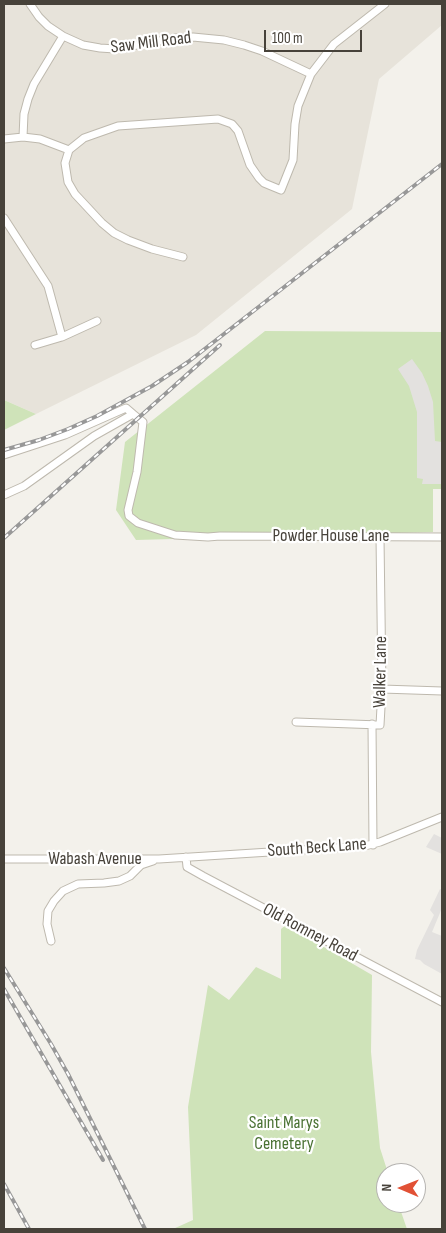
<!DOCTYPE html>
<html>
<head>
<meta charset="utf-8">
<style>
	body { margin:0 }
	#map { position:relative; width:446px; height:1233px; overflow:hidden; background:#f3f1eb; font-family:"Sofia Sans Condensed",sans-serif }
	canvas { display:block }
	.frame { position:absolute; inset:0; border:5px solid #47423a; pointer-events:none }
	.north { position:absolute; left:376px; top:1163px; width:50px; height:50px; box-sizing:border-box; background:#fff; border:1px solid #b5b3b0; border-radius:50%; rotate:271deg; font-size:14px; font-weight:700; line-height:20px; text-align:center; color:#47423a }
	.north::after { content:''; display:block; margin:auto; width:18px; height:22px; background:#e15135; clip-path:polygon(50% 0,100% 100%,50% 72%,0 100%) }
	.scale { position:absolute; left:264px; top:30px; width:98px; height:22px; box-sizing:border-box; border:2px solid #47423a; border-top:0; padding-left:6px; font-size:15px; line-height:18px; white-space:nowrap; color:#47423a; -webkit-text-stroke:4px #fff; paint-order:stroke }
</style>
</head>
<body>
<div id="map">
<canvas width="446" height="1233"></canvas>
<div class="frame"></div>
<div class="north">N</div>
<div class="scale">100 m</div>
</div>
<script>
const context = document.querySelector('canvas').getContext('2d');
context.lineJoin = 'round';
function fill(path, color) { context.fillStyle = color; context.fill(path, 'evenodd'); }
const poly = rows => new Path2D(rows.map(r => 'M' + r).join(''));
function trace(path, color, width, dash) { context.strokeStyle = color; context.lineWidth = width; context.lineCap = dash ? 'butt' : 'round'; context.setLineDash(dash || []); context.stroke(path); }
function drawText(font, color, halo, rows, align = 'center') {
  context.font = font + ' "Sofia Sans Condensed",sans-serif'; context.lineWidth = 4.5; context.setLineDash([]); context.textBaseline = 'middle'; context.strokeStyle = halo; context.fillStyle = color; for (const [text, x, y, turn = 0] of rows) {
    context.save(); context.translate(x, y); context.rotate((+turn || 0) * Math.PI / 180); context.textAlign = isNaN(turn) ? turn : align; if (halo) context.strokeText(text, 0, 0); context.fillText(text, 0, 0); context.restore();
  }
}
fill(poly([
	[4,4,442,4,442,25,379,79,352,209,196,335,36,414,4,400]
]), '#e7e3da');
fill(poly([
	[265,331,442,332,442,489,433,489,433,532,136,540,116,510,125,442],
	[4,400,36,414,4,430],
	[286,925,372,975,371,1052,380,1148,388,1173,386,1173,386,1203,398,1203,407,1229,173,1229,193,1220,188,1107,208,985,229,1000,256,967,281,979,281,929]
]), '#cfe3b9');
fill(poly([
	[412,359,422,373,428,386,433,402,435,441,442,442,442,484,422,484,423,479,417,478,417,412,409,386,398,369],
	[434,834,442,838,442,854,426,847],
	[440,889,442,890,442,908,432,932,442,936,442,974,424,964,420,960,415,959,417,950,434,915,430,910]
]), '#e3e1df');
const minor = poly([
	[30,4,39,17,48,26,63,36,83,45,100,48,115,49,176,38,193,37,224,40,244,45,262,51,311,74],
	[23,137,24,114,28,99,34,84,63,36],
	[4,139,23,137,40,139,69,150],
	[4,218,48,286,62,337],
	[183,257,152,249,128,240,114,233,102,223,75,194,68,182,65,163,69,150,84,138,118,126,218,119,232,124,238,131,250,165,259,178,264,183,281,190,293,160,295,124,298,106,311,74,334,44,385,4],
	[35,345,62,337,97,321],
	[4,455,65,435,126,408,133,414],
	[4,495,24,486,94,436,133,414,143,422,137,472,128,510,129,516,138,523,175,535,208,537,220,536,442,537],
	[382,689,442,691],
	[296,722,380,725,382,689,380,537],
	[372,724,373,845],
	[186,857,187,867,203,876,442,1002],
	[4,859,159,859,365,846,380,842,442,817],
	[51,941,47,924,48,911,54,901,63,891,78,884,104,883,119,881,130,876,141,865,153,861]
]);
trace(minor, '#beb9ae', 9);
trace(minor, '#fff', 7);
const rail = poly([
	[4,450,39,440,68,429,97,416,152,386,188,362,442,164],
	[4,538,220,345],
	[4,968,51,1044,68,1074,145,1229],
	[4,989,103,1160],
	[4,1184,29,1229]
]);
trace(rail, '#989898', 4);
trace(rail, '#fff', 2, [5.5]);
drawText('18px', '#47423a', '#fff', [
	["Saw Mill Road",151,43,-7],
	["Powder House Lane",331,536],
	["Walker Lane",381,672,-89],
	["South Beck Lane",317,848,-4],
	["Wabash Avenue",95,859],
	["Old Romney Road",310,933,28]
]);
drawText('18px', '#4a7233', '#fff', [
	["Saint Marys",284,1123],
	["Cemetery",284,1144]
]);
</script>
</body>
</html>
